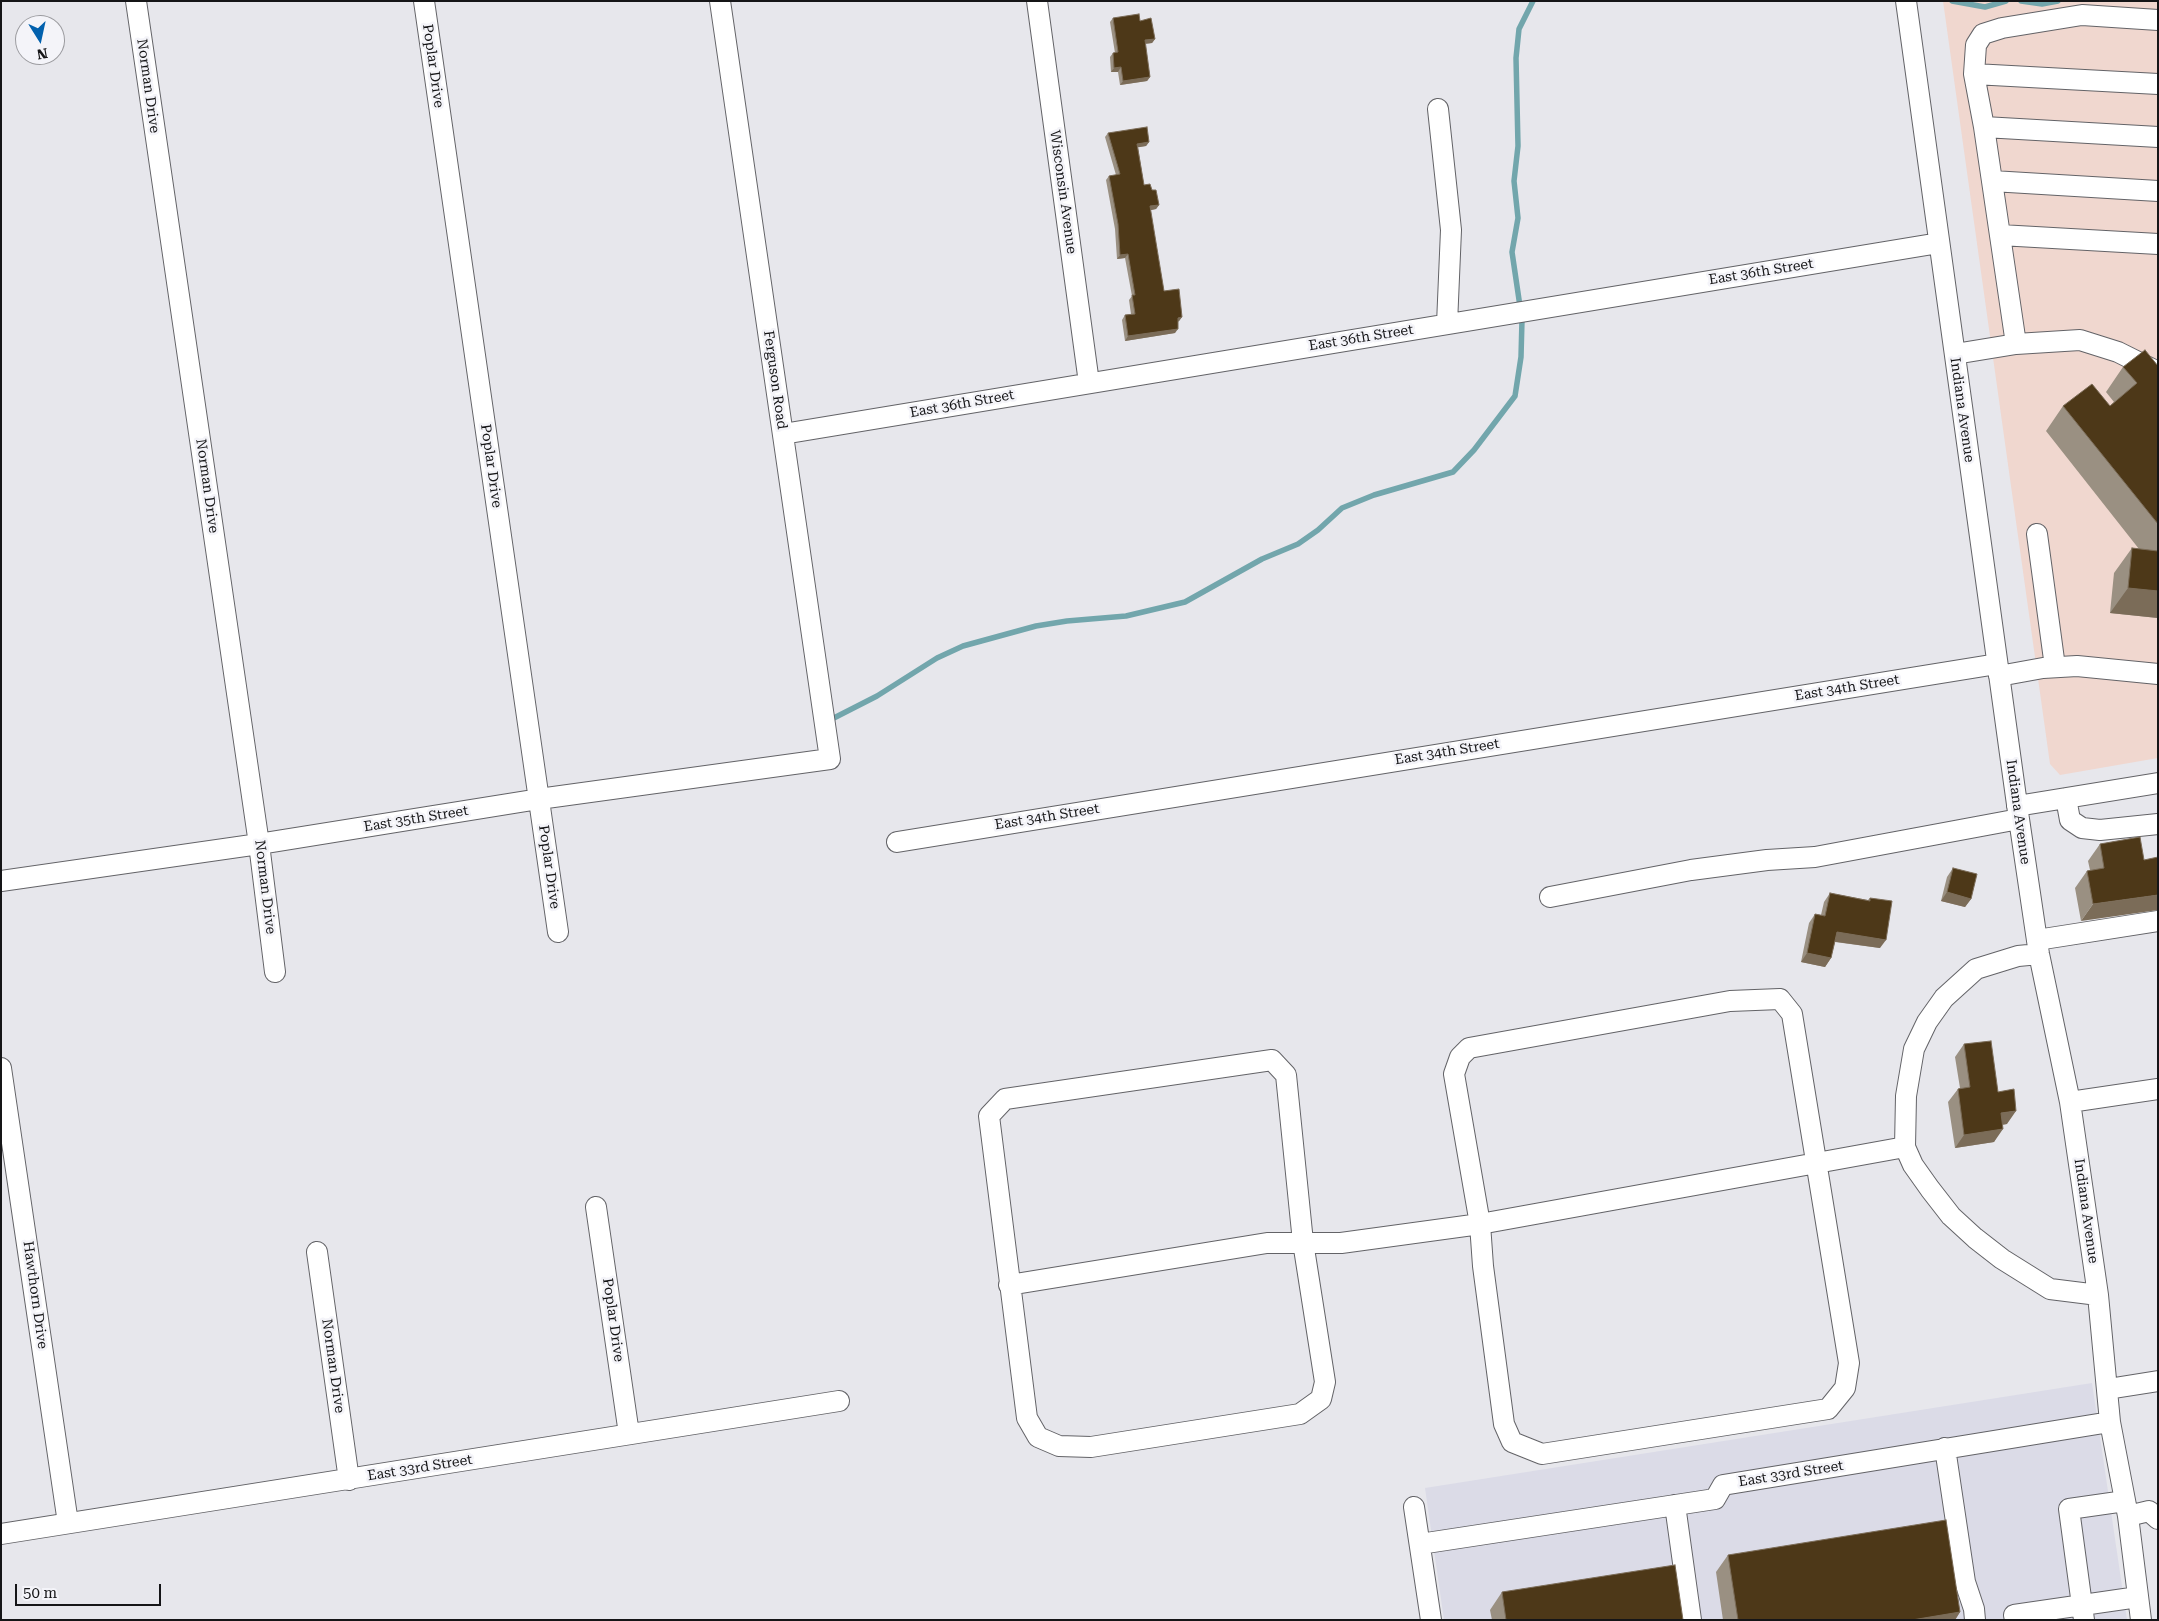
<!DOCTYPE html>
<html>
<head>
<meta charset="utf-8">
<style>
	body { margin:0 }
	#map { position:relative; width:2159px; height:1621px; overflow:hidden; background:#e7e7ec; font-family:"Roboto Serif",serif }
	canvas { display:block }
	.frame { position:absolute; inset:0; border:2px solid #151517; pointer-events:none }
	.north { position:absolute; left:15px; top:15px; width:50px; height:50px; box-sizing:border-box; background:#f4f4f9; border:1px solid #9b9b9f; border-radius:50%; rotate:170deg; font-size:14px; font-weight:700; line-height:20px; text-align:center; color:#151517 }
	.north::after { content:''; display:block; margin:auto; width:18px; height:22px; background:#0261ae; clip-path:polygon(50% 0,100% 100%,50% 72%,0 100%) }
	.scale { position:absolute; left:15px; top:1584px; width:146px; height:22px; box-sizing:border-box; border:2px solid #151517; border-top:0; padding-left:6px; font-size:15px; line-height:18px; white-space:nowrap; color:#151517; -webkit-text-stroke:4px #f4f4f9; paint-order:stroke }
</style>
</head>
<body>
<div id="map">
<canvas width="2159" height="1621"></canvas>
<div class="frame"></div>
<div class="north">N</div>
<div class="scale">50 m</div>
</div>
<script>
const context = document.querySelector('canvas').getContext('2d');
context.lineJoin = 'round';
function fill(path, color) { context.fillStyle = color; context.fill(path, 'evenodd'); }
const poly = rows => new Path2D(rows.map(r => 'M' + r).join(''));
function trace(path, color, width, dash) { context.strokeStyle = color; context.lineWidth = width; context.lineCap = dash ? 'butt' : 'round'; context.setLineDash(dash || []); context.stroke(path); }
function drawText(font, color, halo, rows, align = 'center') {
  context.font = font + ' "Roboto Serif",serif'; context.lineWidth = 5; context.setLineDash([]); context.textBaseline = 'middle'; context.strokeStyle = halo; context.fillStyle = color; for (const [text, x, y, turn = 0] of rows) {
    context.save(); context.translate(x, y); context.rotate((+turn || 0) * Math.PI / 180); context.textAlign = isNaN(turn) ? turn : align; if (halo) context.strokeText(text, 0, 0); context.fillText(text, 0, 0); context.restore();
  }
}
fill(poly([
	[2092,1383,2127,1620,1444,1620,1425,1488]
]), '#dbdbe7');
fill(poly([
	[1943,1,2158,1,2158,758,2060,775,2050,764]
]), '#f0d7cf');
trace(poly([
	[1952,1,1985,7,2006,1],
	[2021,1,2042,4,2058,1],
	[828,721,877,696,937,658,963,646,1036,626,1067,621,1126,616,1185,602,1262,559,1298,544,1318,530,1342,508,1374,495,1453,472,1474,450,1515,396,1521,357,1522,320,1512,252,1518,218,1514,181,1518,146,1516,58,1519,29,1533,1]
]), '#72a6ac', 5.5);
const minor = poly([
	[136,1,259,844,275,972],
	[424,1,558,932],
	[1037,1,1089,383],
	[1906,1,2019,819,2039,954,2070,1102,2098,1295,2110,1422,2128,1516,2141,1620],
	[1974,74,2158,84],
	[1438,109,1451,230,1447,324],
	[1984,127,2158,137],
	[1992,181,2158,191],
	[2000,235,2158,244],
	[2016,344,1984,127,1974,74,1976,45,1983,34,2002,28,2082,15,2158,20],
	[1955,354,2016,344,2080,340,2118,352,2158,372],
	[783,434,1939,243],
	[2037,534,2055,667],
	[1999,676,2043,668,2077,666,2158,674],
	[2066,798,2070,820,2082,828,2100,830,2158,824],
	[2017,806,2158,783],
	[897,842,1997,664],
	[1,881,259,844,539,799,830,759,720,1],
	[1550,897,1691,870,1767,860,1815,857,2019,819],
	[2037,940,2158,921],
	[2039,954,2018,956,1976,969,1944,998,1927,1022,1914,1049,1906,1096,1905,1147,1913,1165,1930,1189,1951,1216,1975,1238,2002,1259,2050,1289,2098,1295],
	[1780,999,1792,1014,1849,1363,1845,1388,1828,1409,1542,1454,1512,1442,1504,1424,1483,1266,1480,1224,1454,1074,1460,1057,1469,1048,1730,1001,1780,999],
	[1272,1060,1286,1075,1303,1242,1325,1382,1321,1399,1300,1414,1091,1447,1059,1446,1038,1437,1027,1418,989,1116,1005,1099,1272,1060],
	[1,1068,68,1523],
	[2070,1102,2158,1089],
	[596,1207,629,1434],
	[317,1252,349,1480],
	[1009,1285,1267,1243,1341,1243,1480,1224,1905,1147],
	[2108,1389,2158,1381],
	[1945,1448,1965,1582,1974,1609,1975,1620],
	[1675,1505,1691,1620],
	[1414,1507,1431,1620],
	[2128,1516,2149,1511,2158,1519],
	[1,1534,839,1401],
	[1420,1544,1715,1499,1723,1485,2110,1422],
	[2015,1620,2014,1615,2138,1597],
	[2084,1620,2069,1509,2125,1501]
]);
trace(minor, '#636367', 22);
trace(minor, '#fff', 20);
fill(poly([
	[1113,18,1140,21,1155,39,1152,43,1145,44,1150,77,1147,81,1120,85,1118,72,1111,72,1110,57,1113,53,1115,53,1110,22],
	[1108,133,1149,142,1146,146,1138,147,1144,185,1152,190,1159,205,1156,209,1150,210,1164,291,1182,317,1179,321,1178,322,1175,333,1125,341,1122,320,1125,315,1131,314,1129,300,1132,296,1125,258,1117,259,1115,229,1106,180,1109,176,1116,175,1105,137],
	[2158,366,2158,618,2110,613,2114,573,2132,548,2139,549,2046,431,2063,406,2110,406,2114,402,2106,392,2123,367],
	[2140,837,2081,921,2075,888,2087,871,2090,870,2088,861,2100,844],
	[1953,868,1971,899,1965,907,1941,901,1947,877],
	[1830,893,1868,900,1870,898,1880,948,1835,942,1831,958,1825,967,1801,962,1809,923,1815,914,1821,915,1824,902],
	[1964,1044,1998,1092,2007,1124,2002,1125,1994,1142,1955,1148,1948,1102,1958,1089,1960,1088,1955,1057],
	[1728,1555,1960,1612,1955,1620,1723,1620,1716,1572],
	[1502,1592,1683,1620,1492,1620,1490,1610]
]), '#9a9082');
fill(poly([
	[1155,39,1152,43,1142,44,1145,40],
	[1121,67,1118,72,1111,72,1114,68],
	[1150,77,1147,81,1120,85,1123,81],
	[1149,142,1146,146,1134,148,1137,144],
	[1159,205,1156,209,1147,211,1150,206],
	[1128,254,1125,258,1117,259,1120,255],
	[1182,317,1179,321,1174,322,1178,318],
	[1178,329,1175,333,1125,341,1128,336],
	[2128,588,2158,591,2158,618,2110,613],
	[1947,892,1971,899,1965,907,1941,901],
	[2158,895,2158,910,2081,921,2093,904],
	[1837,932,1886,940,1880,948,1830,941],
	[1807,953,1831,958,1825,967,1801,962],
	[2016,1111,2007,1124,1992,1126,2001,1113],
	[2003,1129,1994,1142,1955,1148,1964,1135],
	[1960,1612,1955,1620,1912,1620]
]), '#7b6c58');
const building = poly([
	[1139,14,1140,21,1151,18,1155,39,1145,40,1150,77,1123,81,1121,67,1114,68,1113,53,1118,52,1113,18,1139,14],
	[1147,127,1149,142,1137,144,1144,185,1150,184,1152,190,1156,190,1159,205,1150,206,1164,291,1179,289,1182,317,1178,318,1178,329,1128,336,1125,315,1135,314,1132,295,1135,295,1128,254,1120,255,1118,224,1109,176,1120,174,1108,133,1147,127],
	[2145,350,2158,366,2158,524,2063,406,2092,384,2110,406,2137,383,2123,367,2145,350],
	[2132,548,2158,551,2158,591,2128,588,2132,548],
	[2140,837,2144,860,2158,857,2158,895,2093,904,2087,871,2104,868,2100,844,2140,837],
	[1953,868,1977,874,1971,899,1947,892,1953,868],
	[1830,893,1870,901,1870,898,1892,901,1886,940,1837,932,1831,958,1807,953,1815,914,1825,916,1830,893],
	[1991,1041,1998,1092,2014,1089,2016,1111,2001,1113,2003,1129,1964,1135,1958,1089,1970,1087,1964,1044,1991,1041],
	[1946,1520,1960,1612,1912,1620,1738,1620,1728,1555,1946,1520],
	[1675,1565,1683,1620,1506,1620,1502,1592,1675,1565]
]);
fill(building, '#4d3818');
trace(building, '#7b6c58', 1);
drawText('14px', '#151517', '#f4f4f9', [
	["Poplar Drive",433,66,82],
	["Norman Drive",148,86,82],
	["Wisconsin Avenue",1063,192,82],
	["East 36th Street",1761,272,-9],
	["East 36th Street",1361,338,-9],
	["Ferguson Road",775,380,82],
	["East 36th Street",962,404,-10],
	["Indiana Avenue",1962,410,82],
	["Poplar Drive",491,466,82],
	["Norman Drive",207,486,82],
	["East 34th Street",1847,688,-9],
	["East 34th Street",1447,752,-9],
	["Indiana Avenue",2018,812,82],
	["East 34th Street",1047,817,-9],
	["East 35th Street",416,819,-9],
	["Poplar Drive",549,867,82],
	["Norman Drive",265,887,83],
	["Indiana Avenue",2086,1211,82],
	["Hawthorn Drive",35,1295,82],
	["Poplar Drive",613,1320,82],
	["Norman Drive",333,1366,82],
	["East 33rd Street",420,1468,-9],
	["East 33rd Street",1791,1474,-9]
]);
</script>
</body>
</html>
